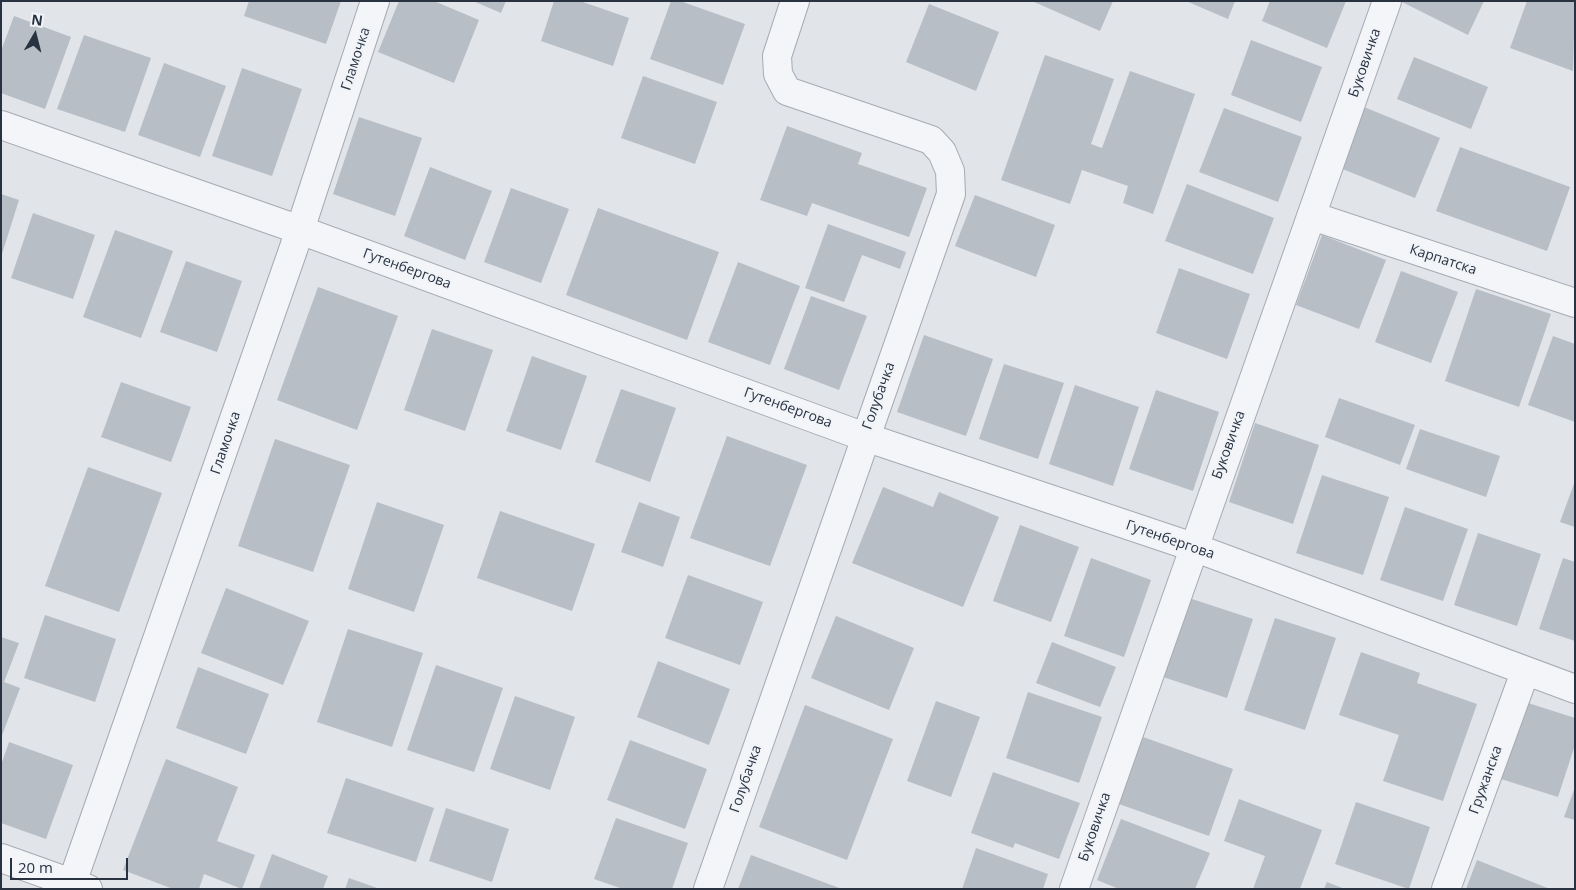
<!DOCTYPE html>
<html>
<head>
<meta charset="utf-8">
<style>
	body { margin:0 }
	#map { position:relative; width:1576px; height:890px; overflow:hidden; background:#e1e4e9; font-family:"Open Sans",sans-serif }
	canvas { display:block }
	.frame { position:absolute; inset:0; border:2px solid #293241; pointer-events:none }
	.north { position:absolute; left:10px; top:10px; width:50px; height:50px; -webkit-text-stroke:4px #f0f3f7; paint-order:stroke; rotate:8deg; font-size:14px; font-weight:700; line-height:20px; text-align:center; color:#293241 }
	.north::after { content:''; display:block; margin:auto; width:18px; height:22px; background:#293241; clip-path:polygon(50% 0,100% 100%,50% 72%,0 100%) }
	.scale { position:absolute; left:10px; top:858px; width:118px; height:22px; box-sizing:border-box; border:2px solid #293241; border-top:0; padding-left:6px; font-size:15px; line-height:18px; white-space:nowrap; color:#293241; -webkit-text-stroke:4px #f0f3f7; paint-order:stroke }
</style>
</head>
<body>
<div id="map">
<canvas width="1576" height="890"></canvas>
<div class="frame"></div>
<div class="north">N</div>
<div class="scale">20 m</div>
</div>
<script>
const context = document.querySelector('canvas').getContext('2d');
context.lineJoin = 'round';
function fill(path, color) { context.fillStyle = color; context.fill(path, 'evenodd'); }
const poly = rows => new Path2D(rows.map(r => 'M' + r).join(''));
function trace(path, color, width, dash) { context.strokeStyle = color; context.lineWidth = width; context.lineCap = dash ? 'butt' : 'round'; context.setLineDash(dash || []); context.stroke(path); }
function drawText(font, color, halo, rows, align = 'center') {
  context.font = font + ' "Open Sans",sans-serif'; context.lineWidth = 4; context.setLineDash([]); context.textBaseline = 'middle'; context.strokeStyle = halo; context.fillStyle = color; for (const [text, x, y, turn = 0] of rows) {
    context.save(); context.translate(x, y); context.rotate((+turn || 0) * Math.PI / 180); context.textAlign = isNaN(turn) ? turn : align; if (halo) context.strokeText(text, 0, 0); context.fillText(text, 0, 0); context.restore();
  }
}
fill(poly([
	[249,1,341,1,326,44,244,16],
	[399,1,434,1,479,20,454,83,378,52],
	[473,1,506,1,501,13],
	[554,1,580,1,629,18,613,66,541,41],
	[671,1,680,1,745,24,723,85,650,59],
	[1032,1,1113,1,1100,31],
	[1186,1,1235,1,1228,19],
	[1270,1,1346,1,1327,48,1262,21],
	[1400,1,1484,1,1468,35],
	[1527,1,1575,1,1573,71,1510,48],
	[929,4,999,32,976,91,906,62],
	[14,16,71,37,45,109,1,93,1,51],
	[84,35,151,58,125,132,57,109],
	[1251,40,1322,67,1301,122,1231,95],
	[1045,55,1114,79,1091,144,1102,148,1130,71,1195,94,1153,214,1123,203,1128,186,1082,170,1070,204,1001,180],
	[1414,57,1488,87,1471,129,1397,99],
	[164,63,226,86,200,157,138,135],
	[242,68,302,89,272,176,212,156],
	[643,76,717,102,695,164,621,138],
	[1364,107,1440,138,1415,198,1340,168],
	[1224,108,1302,137,1278,202,1199,172],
	[359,117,422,138,395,216,333,194],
	[787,126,862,153,858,164,927,188,909,237,812,203,807,216,760,200],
	[1460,147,1570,187,1547,251,1436,211],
	[430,167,492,191,465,260,404,236],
	[1187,184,1274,218,1253,274,1165,241],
	[511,188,569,209,541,283,484,262],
	[1,194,19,200,2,254,1,254],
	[975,195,1055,225,1036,277,955,246],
	[598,208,719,252,687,340,566,295],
	[33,213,95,235,73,299,11,278],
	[828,224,906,252,900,269,862,255,844,302,805,288],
	[115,230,173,251,141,338,83,317],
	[1322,235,1386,260,1359,329,1296,305],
	[186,261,242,281,217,352,160,332],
	[738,262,800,286,770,365,708,342],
	[1179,268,1250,294,1227,359,1156,333],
	[1401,271,1458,292,1431,363,1375,342],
	[318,287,398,316,357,430,277,400],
	[1476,289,1551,314,1519,407,1445,381],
	[811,296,867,316,839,390,784,369],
	[432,329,493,350,465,431,404,410],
	[924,335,993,359,966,436,897,412],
	[1553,336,1575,344,1575,422,1528,405],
	[532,356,587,376,561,450,506,431],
	[1004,364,1064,383,1038,459,979,439],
	[121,382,191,407,171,462,101,437],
	[1075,385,1139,407,1113,486,1049,464],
	[621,389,676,408,650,482,595,462],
	[1156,390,1219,412,1193,491,1129,469],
	[1339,398,1415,425,1400,465,1325,437],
	[1255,423,1319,445,1293,524,1229,502],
	[1420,429,1500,456,1486,497,1406,469],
	[727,436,807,465,770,566,690,538],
	[275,439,350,465,313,572,238,546],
	[88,467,162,493,119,612,45,586],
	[1322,475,1389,497,1363,575,1296,553],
	[1575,481,1575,527,1560,522],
	[883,487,933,507,939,492,999,517,963,607,852,563],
	[377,502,444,525,414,612,348,589],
	[639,502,680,517,663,567,621,552],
	[1405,507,1468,529,1443,601,1380,580],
	[500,511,595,544,572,611,477,578],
	[1020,525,1079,547,1051,622,993,601],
	[1478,533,1541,554,1517,626,1454,605],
	[1091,558,1151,580,1124,657,1064,636],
	[1563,558,1575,562,1575,641,1539,629],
	[688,575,763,602,740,665,665,638],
	[226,588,309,621,283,685,201,653],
	[1189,598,1253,619,1227,698,1163,677],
	[45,615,116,639,95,702,24,678],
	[836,616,914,648,889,710,811,678],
	[1275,618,1336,638,1305,730,1244,710],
	[348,629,423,653,392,747,317,722],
	[1,637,19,643,4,682,20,688,1,738],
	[1052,642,1116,667,1100,707,1036,683],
	[1361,652,1420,673,1417,683,1477,704,1443,801,1383,781,1399,735,1339,715],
	[658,661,730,689,709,745,637,717],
	[436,665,503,688,474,772,407,750],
	[198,667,269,694,246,754,176,728],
	[1028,692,1102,717,1079,783,1006,758],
	[515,696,575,717,550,790,490,769],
	[936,701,980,717,951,797,907,781],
	[1525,702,1575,718,1575,745,1558,797,1501,779],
	[805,705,893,739,847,860,759,827],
	[1143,737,1233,769,1209,836,1119,804],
	[630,740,707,769,685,829,607,800],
	[9,742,73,765,46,839,1,823,1,765],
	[166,759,238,787,217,841,255,855,242,889,204,874,199,889,173,889,123,870],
	[993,772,1080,803,1059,859,1015,843,1013,848,971,833],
	[346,778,434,808,416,862,327,833],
	[1575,787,1575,820,1564,817],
	[1239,799,1322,830,1300,889,1253,889,1265,856,1224,841],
	[1356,802,1430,827,1409,889,1335,864],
	[446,808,509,829,492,882,429,861],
	[616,818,688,843,672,889,623,889,594,879],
	[1121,819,1210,853,1195,889,1119,889,1097,880],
	[976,848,1048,874,1043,889,962,889],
	[272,854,328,876,323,889,259,889],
	[751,855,842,889,738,889],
	[1477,860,1550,889,1466,889],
	[349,878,377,888,377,889,345,889],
	[1327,882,1345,889,1324,889]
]), '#b8bec6');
const minor = poly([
	[1,125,300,230,865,437,1193,547,1575,689],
	[1312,216,1575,303],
	[1,858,88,889],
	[72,883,300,230,375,1],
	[708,889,951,194,950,171,942,152,931,140,787,91,778,74,777,56,795,1],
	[1074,889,1387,1],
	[1446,889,1525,672]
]);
trace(minor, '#a6abb3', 30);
trace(minor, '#f3f5f8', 28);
drawText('14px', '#293241', '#f0f3f7', [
	["Гламочка",356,59,-72],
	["Буковичка",1365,63,-71],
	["Карпатска",1443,260,18],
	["Гутенбергова",407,269,20],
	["Голубачка",879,396,-70],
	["Гутенбергова",788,408,20],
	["Гламочка",226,443,-71],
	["Буковичка",1229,445,-70],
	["Гутенбергова",1170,540,19],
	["Голубачка",746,779,-71],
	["Гружанска",1486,780,-70],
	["Буковичка",1095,827,-71]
]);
</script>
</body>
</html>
